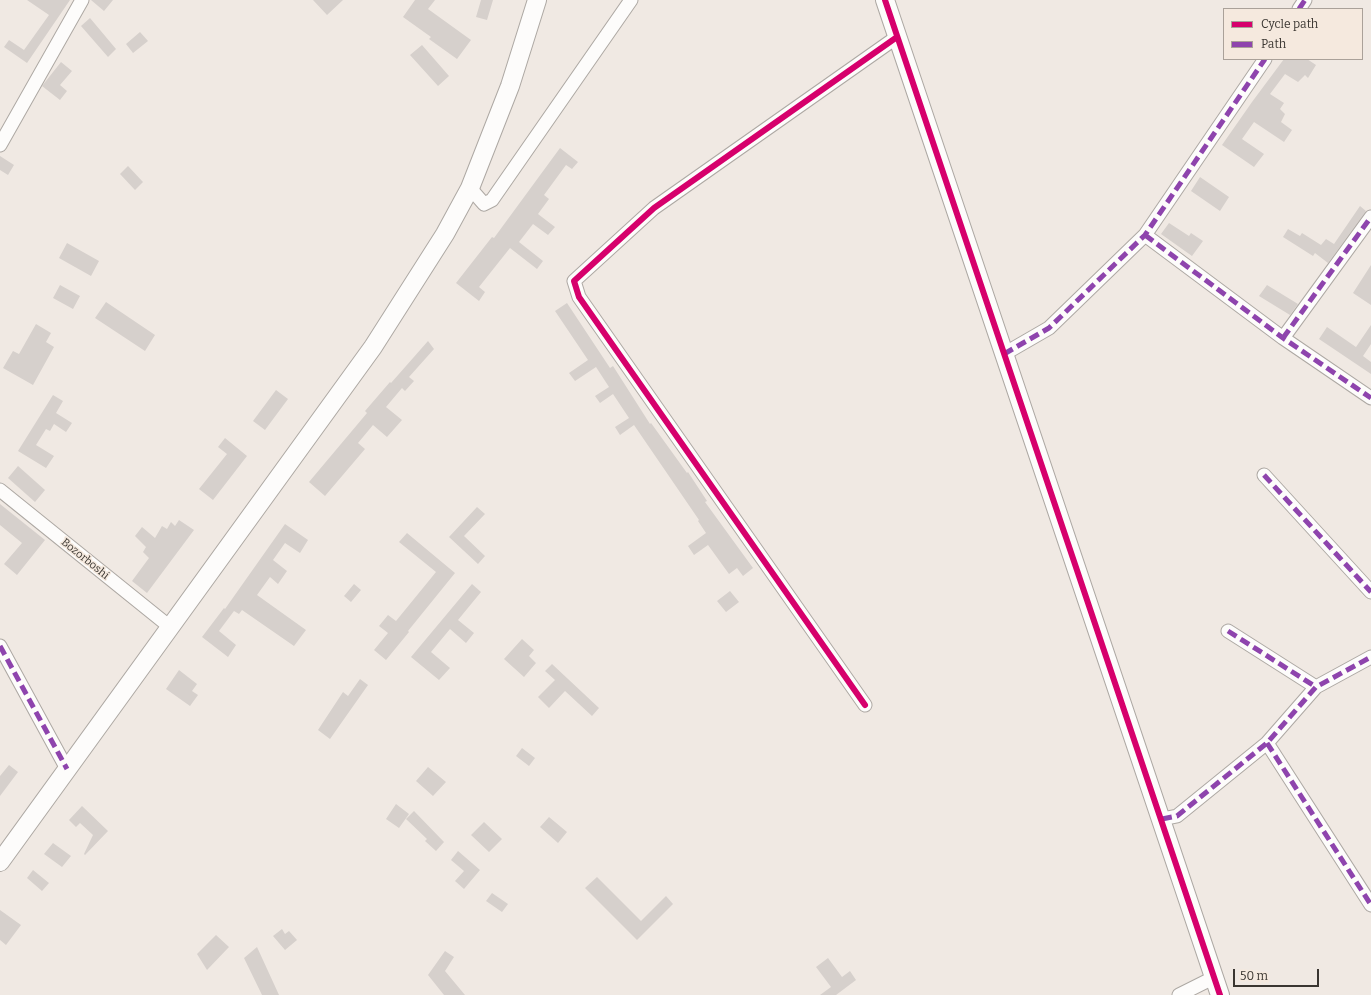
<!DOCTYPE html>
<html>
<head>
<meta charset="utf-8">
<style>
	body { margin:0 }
	#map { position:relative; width:1371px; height:995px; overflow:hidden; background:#f0e9e3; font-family:Bitter,serif }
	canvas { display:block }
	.legend { position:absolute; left:1223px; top:8px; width:140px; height:52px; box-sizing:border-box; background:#f5e9de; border:1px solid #aaa199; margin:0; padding:5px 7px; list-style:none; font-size:12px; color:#3a3631 }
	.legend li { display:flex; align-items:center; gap:8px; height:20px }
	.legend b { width:20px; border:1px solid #aaa199 }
	.scale { position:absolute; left:1233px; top:969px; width:86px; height:18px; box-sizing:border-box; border:2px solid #3a3631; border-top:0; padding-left:5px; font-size:12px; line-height:14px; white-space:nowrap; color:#3a3631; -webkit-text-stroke:3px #f5e9de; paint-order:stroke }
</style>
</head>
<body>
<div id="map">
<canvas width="1371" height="995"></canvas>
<ul class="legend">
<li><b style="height:5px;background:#d6006c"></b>Cycle path</li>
<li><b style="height:5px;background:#8e44ad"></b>Path</li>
</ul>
<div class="scale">50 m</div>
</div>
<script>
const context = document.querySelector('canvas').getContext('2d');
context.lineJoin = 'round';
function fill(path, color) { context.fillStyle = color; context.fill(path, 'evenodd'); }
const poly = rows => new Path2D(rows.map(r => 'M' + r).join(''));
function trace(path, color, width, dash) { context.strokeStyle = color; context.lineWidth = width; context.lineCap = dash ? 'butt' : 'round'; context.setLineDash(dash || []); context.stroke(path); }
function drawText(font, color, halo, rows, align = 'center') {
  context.font = font + ' Bitter,serif'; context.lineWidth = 3; context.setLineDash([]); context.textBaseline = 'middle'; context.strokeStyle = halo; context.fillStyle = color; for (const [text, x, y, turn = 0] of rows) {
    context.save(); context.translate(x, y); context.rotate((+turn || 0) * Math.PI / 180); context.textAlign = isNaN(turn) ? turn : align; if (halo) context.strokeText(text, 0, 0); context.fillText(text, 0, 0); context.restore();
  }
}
fill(poly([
	[27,0,70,0,27,63,4,47,9,40,24,50,49,15],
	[91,0,113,0,104,11],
	[313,0,343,0,327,15],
	[415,0,435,0,428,9,471,40,457,59,429,39,431,37,403,17],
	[481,0,493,0,487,20,476,17],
	[90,18,116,49,108,57,81,26],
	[140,32,148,41,133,53,126,44],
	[422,45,449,76,438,86,410,55],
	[1284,59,1307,59,1316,65,1308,78,1305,75,1298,82,1285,74,1270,94,1284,103,1280,109,1285,114,1281,122,1292,130,1284,142,1254,122,1242,139,1264,154,1254,167,1222,145,1252,102],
	[61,62,72,71,60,85,67,91,60,100,42,86],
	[560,148,578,162,572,169,566,165,544,195,549,199,538,214,555,227,548,235,533,224,519,242,543,261,537,269,510,248,479,287,485,292,479,301,456,283,492,237,494,238],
	[0,156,14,165,8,175,0,170],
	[128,166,143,182,135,190,120,174],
	[1200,177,1229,197,1220,211,1191,191],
	[1360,206,1366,211,1328,263,1315,253,1313,256,1283,237,1288,229,1300,236,1302,233,1321,245,1326,239,1334,244],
	[1169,223,1189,236,1191,233,1203,241,1192,256,1161,234],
	[67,243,99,261,91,276,59,258],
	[1371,265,1371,305,1353,293],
	[60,285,80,296,73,309,53,298],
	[1267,285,1298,304,1290,315,1259,296],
	[106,302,155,335,145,351,95,318],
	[567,303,610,368,613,366,650,424,651,423,687,473,688,472,707,501,705,502,753,568,743,576,737,568,729,574,708,545,694,555,688,546,706,533,698,521,699,520,634,425,620,435,615,427,629,418,613,394,600,403,595,396,609,387,596,367,575,381,569,373,588,360,555,311],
	[36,324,51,333,46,342,54,347,33,385,3,368,13,351,19,354],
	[1371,325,1371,344,1363,356,1371,362,1371,374,1319,339,1327,327,1356,347],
	[428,341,434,349,409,377,414,381,405,391,402,388,386,407,402,420,387,437,373,425,358,443,365,449,325,496,309,482,367,413,365,411,390,382,391,383],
	[276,390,288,399,265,430,253,421],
	[53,395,63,401,56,413,72,423,66,432,54,424,50,431,46,429,36,445,54,456,46,468,18,451],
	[225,438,247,456,213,500,199,489,227,454,218,447],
	[18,466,45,490,35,502,8,478],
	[0,504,45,540,17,575,4,564,22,543,0,525],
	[477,507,485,514,464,536,485,556,478,564,449,537],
	[179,520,194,530,147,593,132,581,149,558,143,552,146,547,135,536,142,527,155,538,162,526,167,529,171,522,175,526],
	[285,524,308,540,300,553,285,543,273,560,287,571,278,584,270,577,257,595,306,630,294,646,242,610,239,614,234,611,219,631,236,645,228,657,202,637,224,608,225,609],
	[407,533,455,573,408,631,409,632,386,660,374,650,388,633,379,626,388,615,396,621,436,572,399,542],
	[354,584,361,590,351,602,344,596],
	[472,584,481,592,458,620,474,633,466,643,450,629,431,652,450,668,439,680,411,657],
	[730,591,739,602,726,612,717,601],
	[522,639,534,650,529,656,536,663,524,677,504,659],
	[552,664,599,708,592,716,565,691,549,708,538,697,555,680,545,671],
	[179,670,197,684,192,691,198,695,190,706,166,689],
	[360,679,368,685,330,739,318,730,343,692,348,696],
	[522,748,535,758,529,766,516,756],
	[9,765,18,772,0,796,0,776],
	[428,767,446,782,433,796,416,781],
	[396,804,409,814,399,828,386,819],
	[82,806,108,831,85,855,84,854,93,835,80,823,76,827,69,820],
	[414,811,444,842,436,851,425,841,427,839,406,819],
	[549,817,567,832,558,843,540,827],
	[484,822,502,839,489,852,471,835],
	[53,843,71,856,62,867,44,854],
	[458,851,480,870,464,889,455,881,464,871,451,860],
	[33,870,49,883,42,891,27,878],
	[597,877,641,921,666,896,673,904,637,940,585,888],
	[492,893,508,904,502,912,486,901],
	[0,910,21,925,6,945,0,940],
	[282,929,285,934,289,931,297,940,285,950,273,936],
	[216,935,229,947,207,970,197,954],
	[257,947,279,995,262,995,244,958],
	[445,951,454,957,445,971,465,995,444,995,428,975],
	[828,958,842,977,850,971,856,980,836,995,820,995,831,987,816,967]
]), '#d6d0cc');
const street = poly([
	[1299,9,1305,0],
	[0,145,82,0],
	[470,188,484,204,492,200,631,0],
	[1145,235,1283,338,1371,398],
	[1283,338,1371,217],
	[1004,354,1049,328,1145,235,1265,59],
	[1264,475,1371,592],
	[0,490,170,627],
	[1228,631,1316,687],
	[0,646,67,769],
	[865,705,579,297,574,281,654,208,897,37],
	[1267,743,1371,905],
	[1162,819,1177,816,1267,743,1316,687,1371,657],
	[1179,995,1215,977]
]);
const secondary = poly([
	[885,0,1220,995],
	[0,862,373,347,445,234,470,188,510,86,537,0]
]);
trace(street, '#ada8a3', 15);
trace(secondary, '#ada8a3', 20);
trace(street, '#fdfcfb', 13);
trace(secondary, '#fdfcfb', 18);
trace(poly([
	[1299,9,1305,0],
	[1145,235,1283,338,1371,398],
	[1283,338,1371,217],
	[1004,354,1049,328,1145,235,1265,59],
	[1264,475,1371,592],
	[1228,631,1316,687],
	[0,646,67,769],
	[1267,743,1371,905],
	[1162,819,1177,816,1267,743,1316,687,1371,657]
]), '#8e44ad', 5, [10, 5]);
trace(poly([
	[885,0,1220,995],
	[865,705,579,297,574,281,654,208,897,37]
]), '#d6006c', 6);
drawText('11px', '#3a3631', '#f5e9de', [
	["Bozorboshi",85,559,39]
]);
</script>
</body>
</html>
